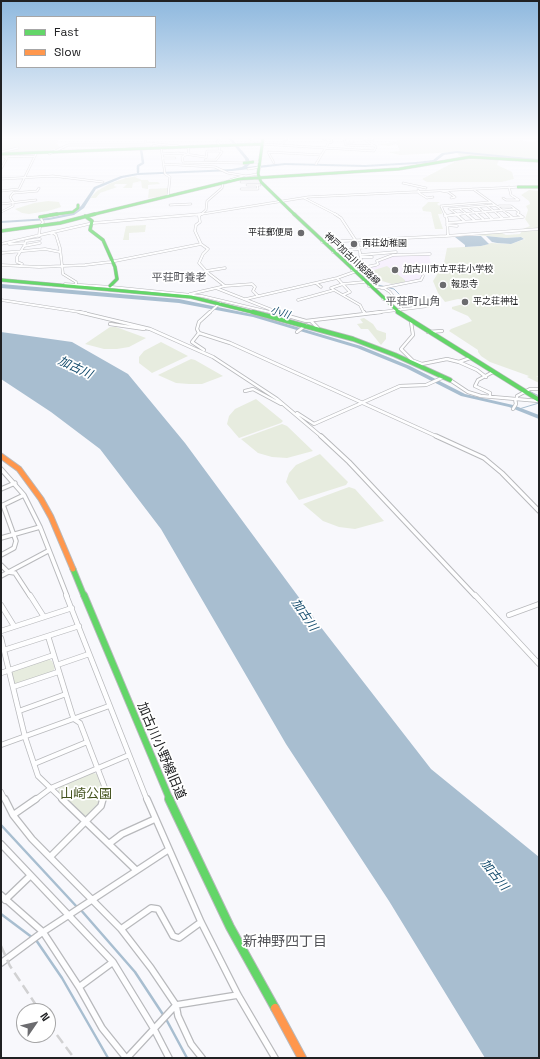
<!DOCTYPE html>
<html>
<head>
<meta charset="utf-8">
<style>
	body { margin:0 }
	#map { position:relative; width:540px; height:1059px; overflow:hidden; background:#f8f8fc; font-family:"Space Grotesk",sans-serif }
	canvas { display:block }
	.frame { position:absolute; inset:0; border:2px solid #202123; pointer-events:none }
	.legend { position:absolute; left:16px; top:16px; width:140px; height:52px; box-sizing:border-box; background:#fff; border:1px solid #a6a6a7; margin:0; padding:5px 7px; list-style:none; font-size:12px; color:#202123 }
	.legend li { display:flex; align-items:center; gap:8px; height:20px }
	.legend b { width:20px; border:1px solid #a6a6a7 }
	.north { position:absolute; left:16px; top:1003px; width:40px; height:40px; box-sizing:border-box; background:#fff; border:1px solid #a6a6a7; border-radius:50%; rotate:56deg; font-size:11px; font-weight:700; line-height:16px; text-align:center; color:#202123 }
	.north::after { content:''; display:block; margin:auto; width:14px; height:18px; background:#6c6c6f; clip-path:polygon(50% 0,100% 100%,50% 72%,0 100%) }
</style>
</head>
<body>
<div id="map">
<canvas width="540" height="1059"></canvas>
<div class="frame"></div>
<ul class="legend">
<li><b style="height:5px;background:#63d668"></b>Fast</li>
<li><b style="height:5px;background:#ff974d"></b>Slow</li>
</ul>
<div class="north">N</div>
</div>
<script>
const context = document.querySelector('canvas').getContext('2d');
context.lineJoin = 'round';
function fill(path, color) { context.fillStyle = color; context.fill(path, 'evenodd'); }
const poly = rows => new Path2D(rows.map(r => 'M' + r).join(''));
function trace(path, color, width, dash) { context.strokeStyle = color; context.lineWidth = width; context.lineCap = dash ? 'butt' : 'round'; context.setLineDash(dash || []); context.stroke(path); }
function drawText(font, color, halo, rows, align = 'center') {
  context.font = font + ' "Space Grotesk","Noto Sans JP",sans-serif'; context.lineWidth = 3.5; context.setLineDash([]); context.textBaseline = 'middle'; context.strokeStyle = halo; context.fillStyle = color; for (const [text, x, y, turn = 0] of rows) {
    context.save(); context.translate(x, y); context.rotate((+turn || 0) * Math.PI / 180); context.textAlign = isNaN(turn) ? turn : align; if (halo) context.strokeText(text, 0, 0); context.fillText(text, 0, 0); context.restore();
  }
}
fill(poly([
	[393,255,429,255,432,269,425,272,420,280,392,284,371,278,364,280,356,271,377,266,379,260]
]), '#f6effd');
fill(poly([
	[1,139,58,139,56,142,60,148,32,154,1,154],
	[400,139,502,139,534,142,539,140,539,159,512,156,504,157,499,160,497,165,512,172,514,179,502,182,427,182,422,179,462,158,456,152,400,155,388,152,400,151,397,144,388,146,378,144,396,142],
	[143,175,135,177,142,180,148,180,149,182,158,182,160,184,148,185,148,189,142,188,141,181,133,183,132,188,123,188,127,184,115,184,114,186,117,187,100,193,96,198,90,198,97,191,111,183,126,178],
	[169,188,166,196,148,198,149,189],
	[529,190,539,191,539,376,536,376,539,377,539,383,527,377,529,376,490,362,481,356,478,352,478,350,449,331,451,329,472,321,468,316,452,309,452,307,471,302,468,300,458,299,445,302,438,293,433,281,444,263,447,248,481,246,491,243,511,244,525,239,521,237,506,238,464,234,500,232,506,235,520,234,523,229,530,226,525,219,528,210,526,206,530,204,529,201,521,195],
	[48,201,59,202,61,207,48,211,29,214,22,213,15,209,34,203],
	[428,202,440,202,437,204,441,207,442,214,438,214,443,229,435,229,431,212,423,211,422,208],
	[146,225,145,232,129,233,129,240,123,240,126,226],
	[387,266,405,280,405,282,392,284,372,278,365,273],
	[364,318,373,324,377,330,386,333,386,339,381,345,368,329,361,329,357,324,363,323,360,319],
	[110,327,116,327,146,338,129,347,117,349,104,349,85,344],
	[161,342,188,356,152,373,139,363,139,357,144,351],
	[191,359,195,360,223,376,202,384,189,384,176,383,158,375],
	[256,399,283,421,281,423,239,438,227,424,229,416,235,409],
	[282,424,287,426,313,451,287,458,272,457,258,453,241,439],
	[320,454,348,482,346,485,299,500,286,482,289,473,296,465],
	[349,487,355,489,384,521,355,529,339,527,323,521,303,504],
	[48,659,52,661,55,668,52,673,14,685,10,674,13,671],
	[93,773,98,774,103,790,99,806,90,817,84,816,58,791,60,787]
]), '#e7ecdf');
fill(poly([
	[464,236,481,236,489,244,481,246,465,247,465,245,455,237],
	[486,236,506,238,521,237,524,239,511,244,497,243,492,242],
	[1,332,72,342,128,374,185,443,320,626,431,769,539,857,539,1058,485,1058,389,901,286,744,161,529,100,449,51,412,1,379]
]), '#a8bed0');
trace(poly([
	[366,282,394,289,403,298],
	[529,391,539,396],
	[519,409,539,403]
]), '#a8bed0', 1);
trace(poly([
	[1,825,77,907],
	[80,909,135,972,164,1016],
	[1,914,33,938],
	[36,940,62,978,108,1058],
	[166,1019,187,1058]
]), '#a8bed0', 2.5);
trace(poly([
	[138,172,138,166,143,163,141,149]
]), '#a8bed0', 2.5);
fill(poly([
	[229,139,232,139,249,159,250,164,247,167,285,163,365,165,416,162,433,160,442,153,457,151,539,159,539,161,457,153,444,155,435,162,416,164,365,167,285,165,232,171,138,175,122,178,96,189,84,208,74,215,49,220,1,223,1,221,49,218,72,213,81,206,94,187,121,176,138,173,232,169,242,167,246,164,245,159,229,139],
	[1,284,179,299,256,315,361,346,410,366,465,394,513,405,539,415,539,419,509,407,461,396,406,368,357,348,253,317,179,303,1,288,1,284]
]), '#a8bed0');
const streetFar5 = poly([
	[145,139,146,143,178,146],
	[251,139,251,145],
	[344,139,346,145,375,146],
	[345,142,353,142],
	[328,143,332,142,331,139],
	[262,144,374,151,376,147,365,140,373,139],
	[281,145,287,139],
	[161,147,165,174,170,177,168,196],
	[188,147,189,153,182,157,183,162,244,163],
	[1,152,18,148],
	[268,152,321,155],
	[268,152,274,163],
	[49,154,68,145,152,145],
	[162,154,178,153,205,157],
	[1,157,35,156],
	[163,158,175,158],
	[206,158,207,151,219,151],
	[205,160,216,160,222,152,219,151,220,146,217,142,219,139],
	[253,162,260,162],
	[164,164,215,167,228,173,246,176,258,174],
	[316,164,328,144,324,139],
	[1,169,7,158,5,158],
	[248,169,260,167],
	[1,179,53,176,103,182],
	[230,180,243,176],
	[241,182,260,182],
	[403,183,426,188],
	[247,185,260,185],
	[241,189,258,189,257,185],
	[473,189,509,215],
	[418,190,419,193,427,198,433,197],
	[1,191,19,189,36,154],
	[442,191,448,192,455,197,451,198],
	[14,193,37,191,39,188],
	[304,198,337,215],
	[503,198,506,200,519,200,511,195,509,187],
	[13,202,10,197,14,192],
	[1,204,36,200],
	[170,205,191,204],
	[486,205,499,215],
	[499,206,511,206,519,212,517,214,520,215],
	[478,207,488,215],
	[459,208,468,215],
	[468,208,478,215],
	[449,209,495,205],
	[450,209,458,215],
	[1,212,13,206,13,202],
	[196,215,308,197,518,187],
	[200,215,206,210,207,201,222,188,223,182],
	[445,215,441,206,491,202],
	[450,215,515,209]
]);
const streetFar4 = poly([
	[201,214,199,216,200,222,196,225,195,231,201,244,208,249,203,254,199,263,207,272,225,286],
	[335,214,341,218,358,244,361,257,360,268],
	[445,214,447,219,448,236],
	[456,214,464,221],
	[467,214,474,220],
	[477,214,483,219],
	[487,214,492,219],
	[498,214,502,218],
	[445,216,460,214],
	[40,217,43,222,41,226],
	[513,218,523,217,518,214],
	[447,223,513,218,508,214],
	[447,225,457,226],
	[52,232,56,235,60,248,63,274,76,282,76,285],
	[39,236,40,226],
	[40,239,26,241,24,246,40,243],
	[322,242,446,236,539,229],
	[1,244,93,223,202,214],
	[9,244,25,243],
	[358,248,370,247],
	[333,252,358,249],
	[1,253,45,249,60,252],
	[360,255,396,252],
	[361,257,372,257],
	[22,264,17,262,17,257,24,246],
	[1,265,39,267,85,265,110,262,201,244],
	[352,270,376,265,378,264,377,261,393,255,430,254],
	[206,271,225,268],
	[337,278,350,292,343,295],
	[316,283,321,287],
	[65,284,112,287],
	[343,284,364,282],
	[369,286,384,288,390,292,402,309],
	[112,287,202,296,274,313],
	[216,288,272,310,275,313],
	[381,288,421,280,423,276],
	[334,290,331,288,343,284],
	[190,294,225,286,252,284,255,287,253,291,258,296],
	[246,299,337,278,354,272],
	[383,299,395,298],
	[1,300,86,313],
	[298,300,334,290,360,305,364,313],
	[209,313,220,303],
	[373,313,429,306]
]);
const streetFar3 = poly([
	[79,312,150,329,213,357,277,399,322,437],
	[210,312,199,322,197,329,199,333,230,343,438,437],
	[270,312,275,313],
	[274,312,306,321,381,312],
	[364,312,365,314],
	[311,321,318,328],
	[411,322,413,335,401,349,413,361],
	[110,324,144,329],
	[297,332,306,325],
	[428,332,442,331],
	[199,333,192,342,204,350],
	[414,361,422,364,447,359,459,362,470,358],
	[459,362,477,370,486,377],
	[450,380,468,392,481,396,539,401],
	[245,391,253,389,281,404],
	[490,397,490,393,475,386,478,380,493,372],
	[517,399,517,396,530,389,539,389],
	[513,409,516,404,515,399],
	[297,413,314,424,400,386,426,385,444,377]
]);
const streetFar2 = poly([
	[321,436,349,462,475,596],
	[436,436,484,458,502,473,539,511],
	[1,469,24,495,40,527,67,596],
	[1,489,15,483],
	[1,506,24,495],
	[1,538,40,527],
	[1,555,14,548,16,541,3,505],
	[1,565,8,572,15,573,30,596],
	[1,576,48,551]
]);
const streetFar1 = poly([
	[30,595,44,617],
	[66,595,147,800],
	[475,595,539,664],
	[1,605,14,626],
	[509,615,539,604],
	[1,631,72,608],
	[48,636,72,714,74,719,80,723,105,788,102,800],
	[1,638,25,737,38,776,63,800],
	[4,650,79,626],
	[57,665,89,654],
	[1,673,54,655],
	[13,687,58,672],
	[19,711,66,694],
	[1,745,109,706],
	[34,764,87,742],
	[1,792,5,800],
	[35,800,51,788,129,755]
]);
const street = poly([
	[5,799,13,815,32,839,121,929,151,968,176,1005,178,1016,191,1044,202,1058],
	[62,799,136,870],
	[147,799,201,922,238,995,275,1058],
	[13,815,36,799],
	[110,843,122,834,155,819],
	[1,844,113,962,154,1029,169,1058],
	[50,857,101,806,103,799],
	[1,895,43,932,79,987,102,1028,126,1058],
	[5,900,30,876],
	[121,929,151,908,158,909,173,936,179,938,201,922],
	[1,963,40,934,168,850],
	[79,987,113,962],
	[127,1058,176,1005,238,995]
]);
const fastFar5 = poly([
	[263,139,258,174,261,182,295,215],
	[1,154,262,144],
	[244,163,253,162],
	[518,187,539,187],
	[50,215,73,212,78,208,78,205],
	[91,215,239,179,399,169,470,157,539,161]
]);
const fastFar4 = poly([
	[294,214,400,313],
	[85,216,92,221,90,230,103,240,115,267,117,279,110,286],
	[40,217,57,214],
	[1,231,60,223,95,214],
	[1,280,191,297,256,313]
]);
const fastFar3 = poly([
	[253,312,353,339,395,355,450,380],
	[398,312,539,400]
]);
const fastFar2 = poly([
	[73,569,84,596]
]);
const fastFar1 = poly([
	[84,595,170,800]
]);
const fast = poly([
	[169,799,230,927,275,1008]
]);
const slowFar1 = poly([
	[1,456,19,469,41,499,51,517,73,569]
]);
const slow = poly([
	[275,1008,302,1058]
]);
trace(streetFar5, '#b8b9bc', 2.5);
trace(streetFar4, '#b8b9bc', 3);
trace(streetFar3, '#b8b9bc', 4);
trace(streetFar2, '#b8b9bc', 5.5);
trace(streetFar1, '#b8b9bc', 6);
trace(street, '#b8b9bc', 8);
trace(fastFar5, '#b8b9bc', 3.5);
trace(fastFar4, '#b8b9bc', 4);
trace(fastFar3, '#b8b9bc', 5.5);
trace(fastFar2, '#b8b9bc', 7);
trace(fastFar1, '#b8b9bc', 8);
trace(fast, '#b8b9bc', 10);
trace(slowFar1, '#b8b9bc', 7);
trace(slow, '#b8b9bc', 10);
trace(streetFar5, '#fefeff', 1.5);
trace(streetFar4, '#fefeff', 2);
trace(streetFar3, '#fefeff', 2.5);
trace(streetFar2, '#fefeff', 3.5);
trace(streetFar1, '#fefeff', 4.5);
trace(street, '#fefeff', 5.5);
trace(fastFar5, '#63d668', 2.5);
trace(fastFar4, '#63d668', 3);
trace(fastFar3, '#63d668', 4);
trace(fastFar2, '#63d668', 5);
trace(fastFar1, '#63d668', 6);
trace(fast, '#63d668', 8);
trace(slowFar1, '#ff974d', 5);
trace(slow, '#ff974d', 8);
trace(poly([
	[1,946,10,966,40,1011],
	[48,1023,74,1058]
]), '#d1d1d2', 2.5, [10, 5]);
const sky = context.createLinearGradient(0, 0, 0, 287);
sky.addColorStop(0, '#8eb8de');
sky.addColorStop(0.48, '#fcfcfe');
sky.addColorStop(1, '#fcfcfe00');
context.fillStyle = sky;
context.fillRect(0, 0, 540, 287);
for (const [x, y, r, color] of [
	[301,233,4,"#6c6c6f"],
	[354,244,4,"#6c6c6f"],
	[395,270,4,"#6c6c6f"],
	[443,285,4,"#6c6c6f"],
	[465,302,4,"#6c6c6f"]
]) { const dot = new Path2D(); dot.arc(x, y, r, 0, 2 * Math.PI); context.fillStyle = color; context.fill(dot); trace(dot, '#fff', 1.5); }
drawText('9px', '#202123', '#fff', [
	["平荘郵便局",293,233,"right"],
	["両荘幼稚園",362,244],
	["加古川市立平荘小学校",403,270],
	["報恩寺",451,285],
	["平之荘神社",473,302]
], 'left');
drawText('9px', '#202123', '#fff', [
	["神戸加古川姫路線",352,259,43]
]);
drawText('italic 10px', '#134b6c', '#fff', [
	["小川",280,313,17]
]);
drawText('11px', '#515257', '#fff', [
	["平荘町養老",179,278],
	["平荘町山角",413,302]
]);
drawText('italic 12px', '#134b6c', '#fff', [
	["加古川",75,368,25],
	["加古川",304,615,56],
	["加古川",494,875,51]
]);
drawText('13px', '#202123', '#fff', [
	["加古川小野線旧道",161,751,67]
]);
drawText('13px', '#44531e', '#fff', [
	["山崎公園",86,794]
]);
drawText('14px', '#515257', '#fff', [
	["新神野四丁目",285,942]
]);
</script>
</body>
</html>
